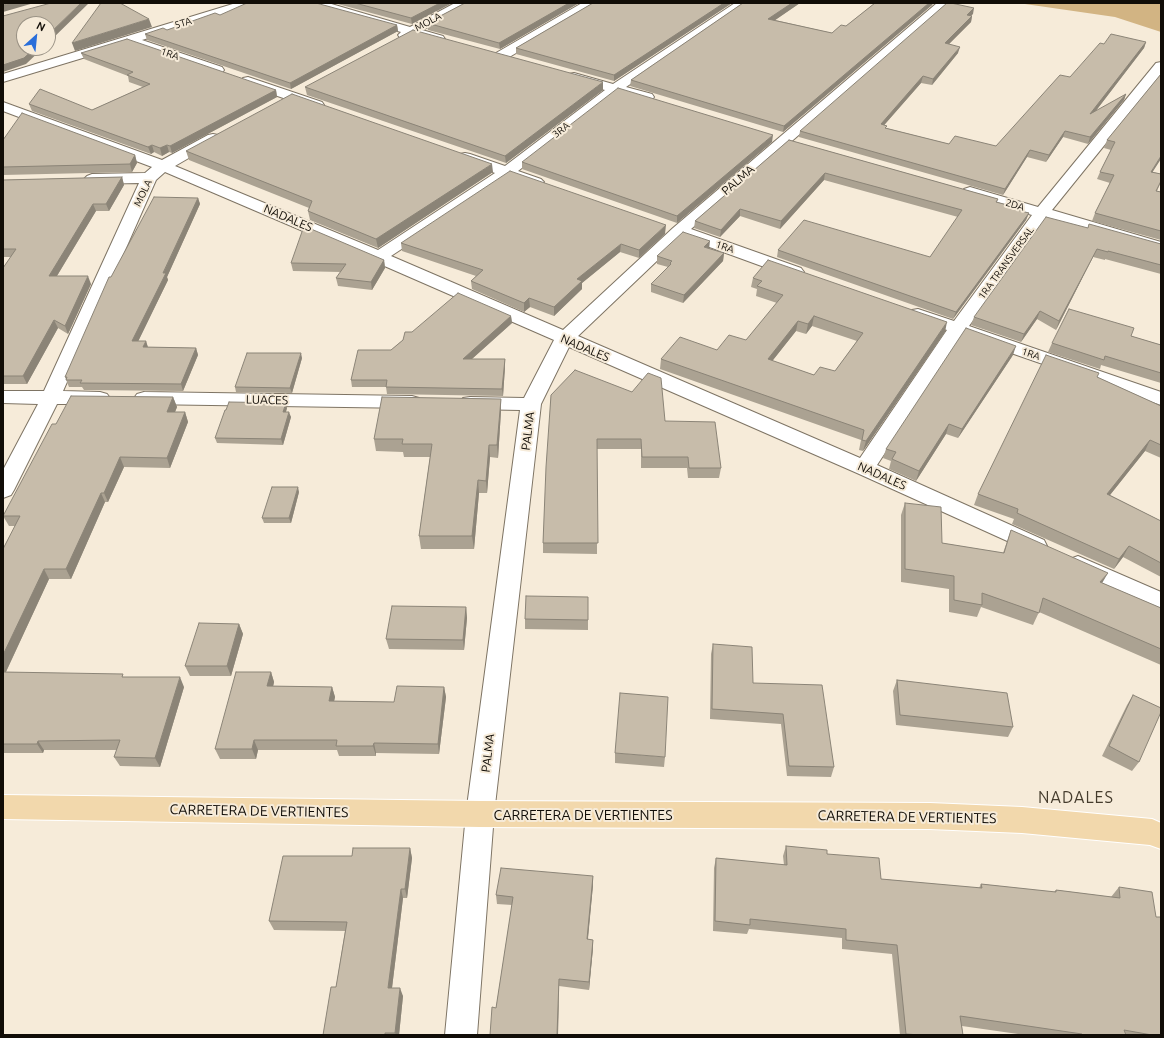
<!DOCTYPE html>
<html>
<head>
<meta charset="utf-8">
<style>
	body { margin:0 }
	#map { position:relative; width:1164px; height:1038px; overflow:hidden; background:#f6ebd9; font-family:Ubuntu,sans-serif }
	canvas { display:block }
	.frame { position:absolute; inset:0; border:4px solid #110d07; pointer-events:none }
	.north { position:absolute; left:16px; top:16px; width:40px; height:40px; box-sizing:border-box; background:#f6ebd9; border:1px solid #9a9285; border-radius:50%; rotate:27deg; font-size:11px; font-weight:700; line-height:16px; text-align:center; color:#110d07 }
	.north::after { content:''; display:block; margin:auto; width:14px; height:18px; background:#296eda; clip-path:polygon(50% 0,100% 100%,50% 72%,0 100%) }
</style>
</head>
<body>
<div id="map">
<canvas width="1164" height="1038"></canvas>
<div class="frame"></div>
<div class="north">N</div>
</div>
<script>
const context = document.querySelector('canvas').getContext('2d');
context.lineJoin = 'round';
function fill(path, color) { context.fillStyle = color; context.fill(path, 'evenodd'); }
const poly = rows => new Path2D(rows.map(r => 'M' + r).join(''));
function trace(path, color, width, dash) { context.strokeStyle = color; context.lineWidth = width; context.lineCap = dash ? 'butt' : 'round'; context.setLineDash(dash || []); context.stroke(path); }
function drawText(font, color, halo, rows, align = 'center') {
  context.font = font + ' Ubuntu,sans-serif'; context.lineWidth = 4; context.setLineDash([]); context.textBaseline = 'middle'; context.strokeStyle = halo; context.fillStyle = color; for (const [text, x, y, turn = 0] of rows) {
    context.save(); context.translate(x, y); context.rotate((+turn || 0) * Math.PI / 180); context.textAlign = isNaN(turn) ? turn : align; if (halo) context.strokeText(text, 0, 0); context.fillText(text, 0, 0); context.restore();
  }
}
fill(poly([
	[1018,3,1161,3,1161,32,1115,17]
]), '#d2b483');
const minor = poly([
	[236,3,255,3,253,6,142,40,222,67,224,70,222,73,212,73,129,44,3,82,3,74,236,3],
	[309,3,328,3,410,27,455,3,470,3,468,6,422,30,443,36,445,39,443,42,439,43,413,35,404,39,400,38,398,35,401,32,311,6,309,3],
	[582,3,597,3,595,6,506,59,501,60,496,59,495,56,496,53,582,3],
	[735,3,749,3,626,87,652,94,654,97,652,100,647,101,618,93,518,171,541,179,544,182,541,185,536,187,509,178,391,256,563,330,673,228,937,3,950,3,691,229,801,268,804,272,801,276,795,277,789,276,682,237,578,336,860,458,947,330,912,318,909,314,912,310,918,309,954,321,1032,215,964,195,962,192,964,189,970,187,1038,207,1156,63,1161,62,1161,75,1052,210,1161,242,1161,252,1045,219,969,326,1161,392,1161,405,962,336,877,465,1044,540,1047,546,1044,552,1036,554,857,473,569,347,541,404,494,814,477,1035,445,1035,466,814,520,410,470,409,463,408,460,403,463,398,470,397,524,398,554,340,373,261,165,172,156,180,63,391,100,392,107,394,110,398,107,402,100,404,57,404,14,490,11,495,3,498,3,470,38,404,3,403,3,391,44,391,139,183,92,184,87,182,84,179,87,176,92,174,145,173,152,167,3,111,3,102,162,160,208,135,213,134,218,135,220,138,218,141,175,166,378,250,495,173,460,160,458,157,460,154,465,153,470,154,505,166,605,90,569,80,567,77,569,74,574,73,613,84,735,3],
	[248,77,322,102,324,105,322,108,317,109,312,108,243,84,241,81,243,78,248,77],
	[144,392,412,396,419,398,422,402,419,406,412,408,144,404,137,402,134,398,137,394,144,392],
	[1078,556,1161,592,1161,611,1070,571,1067,565,1070,559,1078,556]
]);
const major = poly([
	[3,795,480,801,930,803,1022,807,1152,819,1161,823,1161,849,1150,845,1022,833,930,829,480,827,3,819,3,795]
]);
trace(minor, '#7e7464', 2);
trace(major, '#fff', 2);
fill(minor, '#fff');
fill(major, '#f2d8ac');
fill(poly([
	[334,3,452,3,412,24],
	[465,3,579,3,500,49,428,30,427,23],
	[593,3,732,3,614,81,516,54,516,48],
	[743,3,800,3,775,20,832,33,846,26,875,3,933,3,932,5,783,132,630,86,631,80],
	[973,14,971,16,972,16,971,22,949,44,958,53,932,85,921,83,884,125,886,128,949,144,996,146,1070,77,1104,44,1146,42,1144,48,1095,112,1126,94,1124,100,1088,144,1063,137,1046,162,1027,157,1003,195,799,137,800,131],
	[220,15,397,25,398,31,291,89,147,40,145,34,167,30],
	[81,53,276,90,277,97,172,153,169,152,162,156,154,152,151,154,32,111,29,104,92,110,143,87,129,82,128,76,84,59],
	[1161,74,1153,172,1161,174,1161,182,1157,191,1161,192,1161,240,1092,221,1095,213,1110,183,1097,179,1100,172,1111,150,1104,148,1107,140],
	[305,87,603,90,506,163,307,95],
	[3,140,135,155,137,163,132,172,3,175],
	[789,140,998,199,997,202,1019,208,1018,210,1029,213,1026,220,953,319,777,257,778,250,930,257,958,217,824,180,780,229,740,216,720,237,694,228,695,221],
	[772,142,677,223,522,169,522,162],
	[186,151,493,172,378,248,310,220,308,211,309,208,189,160],
	[122,177,124,185,109,211,96,211,57,276,91,284,68,334,58,328,27,384,3,384,3,268,11,257,3,257,3,180],
	[198,198,200,204,167,277,168,280,138,341,146,341,148,347,196,348,198,355,183,391,84,390,82,387,69,387,65,377,111,277],
	[1088,228,1161,244,1161,274,1105,259,1105,260,1093,257,1056,330,1037,319,1021,342,971,325,974,317],
	[665,234,639,258,620,252,582,283,582,289,554,316,530,307,524,312,472,289,471,281,476,276,402,251,401,243],
	[709,248,724,253,723,261,683,303,651,292,651,284,668,267,657,264,657,256],
	[384,260,385,268,372,290,338,286,336,278,341,272,293,271,291,263],
	[753,278,945,332,863,451,859,450,861,440,660,369,661,359,717,350,746,340,777,303,756,296,757,289,751,287],
	[812,326,857,341,835,371,814,375,772,361,796,331,806,334],
	[511,316,512,323,472,359,505,359,505,367,503,396,387,394,386,387,352,387,351,380,391,350,412,332],
	[1131,336,1161,345,1161,383,1101,365,1100,369,1048,352,1052,343],
	[1013,355,958,438,946,434,916,481,889,469,891,461,883,458,886,449],
	[302,358,292,393,236,392,235,387],
	[1097,377,1161,406,1161,458,1145,451,1110,495,1161,521,1161,577,1123,557,1114,569,1012,524,1014,519,974,505,978,494],
	[551,395,665,421,721,468,719,478,688,478,687,468,641,468,641,449,597,449,597,554,543,553,543,543],
	[173,397,177,407,175,412,185,412,188,422,170,468,124,467,108,502,105,502,71,579,49,579,6,672,125,677,184,687,160,767,120,766,114,757,117,750,44,750,43,753,3,753,3,549,15,526,9,526,3,516,56,424],
	[501,399,501,411,498,458,490,457,487,493,479,493,474,549,421,549,419,536,430,457,404,457,403,452,376,451,374,439],
	[287,408,286,412,291,417,283,445,217,443,215,438],
	[299,492,291,523,264,523,262,518],
	[905,503,942,543,1003,553,1011,530,1102,583,1161,608,1161,665,1039,612,1033,625,981,607,977,617,949,612,949,589,901,582,901,515],
	[588,597,588,630,525,629,525,619],
	[466,607,467,618,464,650,389,649,386,639],
	[239,624,243,634,231,676,190,676,185,666],
	[713,644,753,683,834,767,831,777,787,776,781,724,710,719,711,654],
	[271,672,274,682,273,686,332,687,335,697,334,701,394,702,444,687,446,697,439,754,376,753,376,756,339,756,337,750,258,750,256,759,220,759,215,749],
	[897,680,1013,727,1008,737,896,725,893,691],
	[1133,695,1139,762,1132,771,1102,756,1127,705],
	[615,753,665,757,664,767,615,763],
	[786,846,827,854,881,879,979,888,981,884,1054,892,1056,890,1111,897,1119,887,1161,1035,1025,1035,962,1026,963,1035,900,1035,892,954,842,949,842,938,749,929,747,934,713,931,714,868,716,858,784,865,783,856],
	[410,848,412,858,407,898,403,898,392,988,403,996,399,1035,323,1035,336,987,345,931,274,930,269,921,352,856],
	[593,876,593,885,588,939,593,940,593,948,589,990,559,986,558,1035,490,1035,496,1008,512,905,497,904,496,895]
]), '#aba292');
fill(poly([
	[12,3,34,3,3,12,3,5],
	[81,3,89,3,48,43,48,35],
	[440,3,452,3,412,24,411,18],
	[569,3,579,3,500,49,499,43],
	[724,3,732,3,614,81,614,75],
	[792,3,800,3,768,25,768,19],
	[929,3,933,3,932,5,783,132,784,126],
	[974,8,973,14,965,21,967,15],
	[972,16,971,22,943,50,945,43],
	[149,19,152,27,75,51,72,43],
	[397,25,398,31,291,89,290,83],
	[1146,42,1144,48,1088,121,1090,114],
	[960,47,958,53,932,85,933,79],
	[35,48,43,48,26,64,3,72,3,65],
	[923,76,921,83,879,131,881,124],
	[603,82,603,90,506,163,505,156],
	[276,90,277,97,172,153,170,146],
	[1126,94,1124,100,1088,144,1090,137],
	[1065,131,1063,137,1046,162,1049,155],
	[773,135,772,142,677,223,677,216],
	[152,145,154,152,151,154,148,147],
	[167,145,169,152,162,156,160,148],
	[1030,150,1027,157,1003,195,1005,189],
	[135,155,137,163,132,172,130,164],
	[1161,156,1161,159,1148,179,1151,172],
	[492,164,493,172,378,248,376,239],
	[825,173,824,180,780,229,781,221],
	[122,177,124,185,109,211,106,204],
	[198,198,200,204,167,277,168,280,135,348,132,341],
	[93,204,96,211,52,284,49,276],
	[740,209,740,216,720,237,721,230],
	[1029,213,1026,220,953,319,956,312],
	[666,225,665,234,639,258,639,250],
	[710,241,709,249,704,247],
	[621,244,620,252,582,283,582,289,554,316,554,307,577,279],
	[1097,249,1093,257,1056,330,1059,321],
	[724,253,723,261,683,303,684,295],
	[384,260,385,268,372,290,371,282],
	[88,276,91,284,68,334,65,326],
	[529,298,530,307,524,312,524,303],
	[1040,311,1037,319,1021,342,1024,334],
	[511,316,512,323,464,366,463,359],
	[814,316,812,326,806,334,808,324],
	[54,320,58,328,27,384,23,376],
	[798,321,796,331,766,369,768,359],
	[947,322,945,332,863,451,866,441],
	[146,341,148,348,143,347],
	[1016,346,1013,355,958,438,962,429],
	[196,348,198,355,183,391,181,384],
	[301,353,302,358,292,393,290,388],
	[505,359,505,367,503,396,502,389],
	[173,397,177,407,171,422,167,412],
	[501,399,501,411,498,458,497,445],
	[286,403,287,408,284,417,283,412],
	[185,412,188,422,170,468,167,458],
	[289,412,291,417,283,445,281,439],
	[949,424,946,434,916,481,919,471],
	[1150,440,1145,451,1102,505,1107,494],
	[489,445,490,457,487,493,486,481],
	[120,457,124,467,108,502,104,493],
	[478,480,479,493,474,549,472,536],
	[298,487,299,492,291,523,289,518],
	[101,493,105,502,71,579,66,569],
	[1129,546,1123,557,1114,569,1119,559],
	[44,569,49,579,3,678,3,655],
	[1108,573,1101,585,1100,582],
	[466,607,467,618,464,650,463,640],
	[239,624,243,634,231,676,227,666],
	[271,672,274,682,271,697,267,686],
	[180,677,184,687,160,767,155,758],
	[332,687,335,697,332,711,329,701],
	[444,687,446,697,439,754,438,744],
	[254,740,258,750,256,759,252,749],
	[38,741,44,750,43,753,37,744],
	[374,743,376,753,376,756,373,746],
	[410,848,412,858,407,898,405,889],
	[593,876,593,885,587,947,587,939],
	[401,889,403,898,391,996,388,988],
	[593,940,593,948,589,990,589,982],
	[559,979,558,1035,557,1035],
	[400,988,403,996,399,1035,396,1035,395,1033]
]), '#8b8477');
const building = poly([
	[3,3,12,3,3,5,3,3],
	[51,3,81,3,48,35,48,24,24,24,24,48,35,48,24,58,3,65,3,16,51,3],
	[101,3,120,3,149,19,72,43,101,3],
	[247,3,316,3,397,25,290,83,145,34,163,28,167,30,215,13,220,15,247,3],
	[355,3,440,3,411,18,355,3],
	[465,3,569,3,499,43,427,23,465,3],
	[593,3,724,3,614,75,516,48,593,3],
	[743,3,792,3,768,19,832,33,841,25,846,26,875,3,929,3,784,126,631,80,743,3],
	[947,3,951,3,974,8,967,15,972,16,945,43,960,47,933,79,923,76,881,124,887,126,885,128,949,144,955,136,996,146,1060,75,1070,77,1100,43,1104,44,1111,34,1146,42,1090,114,1126,94,1090,137,1065,131,1049,155,1030,150,1005,189,800,131,947,3],
	[413,30,603,82,505,156,305,87,413,30],
	[127,39,276,90,170,146,167,145,160,148,152,145,148,147,29,104,40,89,92,110,150,84,127,75,133,72,81,53,127,39],
	[1161,74,1161,156,1151,172,1161,174,1161,181,1156,191,1161,192,1161,231,1095,213,1114,175,1100,172,1115,142,1107,140,1161,74],
	[618,88,773,135,677,216,522,162,618,88],
	[292,94,492,164,376,239,308,211,312,201,186,151,292,94],
	[22,113,135,155,130,164,3,167,3,140,22,113],
	[789,140,998,199,996,202,1019,208,1017,210,1029,213,956,312,778,250,804,220,930,257,962,210,825,173,781,221,740,209,721,230,695,221,789,140],
	[510,171,666,225,639,250,621,244,577,279,582,281,554,307,529,298,524,303,471,281,483,270,401,243,510,171],
	[122,177,106,204,93,204,49,276,88,276,65,326,54,320,23,376,3,376,3,268,16,249,3,249,3,180,122,177],
	[154,197,198,198,163,273,166,273,132,341,146,341,143,347,196,348,181,384,80,383,82,380,66,380,67,377,65,377,109,277,111,277,154,197],
	[1046,217,1088,228,1089,224,1161,244,1161,265,1108,251,1108,252,1097,249,1059,321,1040,311,1024,334,974,317,1046,217],
	[304,226,384,260,371,282,336,278,346,264,291,263,304,226],
	[683,232,710,241,704,247,724,253,684,295,651,284,671,264,670,263,672,261,657,256,683,232],
	[768,260,947,322,866,441,862,440,864,430,661,359,680,337,717,350,729,335,746,340,783,295,757,286,762,281,753,278,768,260],
	[814,316,863,333,835,371,820,367,814,375,768,359,798,321,808,324,814,316],
	[458,293,511,316,463,359,505,359,502,389,386,387,387,380,351,380,358,350,391,350,403,340,405,332,412,332,458,293],
	[1069,309,1134,328,1131,336,1161,345,1161,373,1105,356,1104,360,1052,343,1069,309],
	[966,328,1016,346,962,429,949,424,919,471,892,459,896,452,886,449,966,328],
	[247,353,301,353,290,388,235,387,247,353],
	[1046,355,1099,373,1097,377,1161,406,1161,445,1150,440,1107,494,1161,521,1161,563,1129,546,1119,559,1017,513,1018,509,978,494,1046,355],
	[575,370,632,392,648,373,661,378,665,421,715,422,721,468,689,468,688,457,642,457,641,439,597,439,598,543,543,543,546,467,551,395,575,370],
	[71,396,173,397,167,412,185,412,167,458,120,457,104,493,101,493,66,569,44,569,3,655,3,549,20,516,3,516,52,424,56,424,71,396],
	[382,397,501,399,497,445,489,445,486,481,478,480,472,536,419,536,432,444,402,444,403,439,374,439,382,397],
	[229,402,286,403,283,412,289,412,281,439,215,438,225,410,226,410,229,402],
	[272,487,298,487,289,518,262,518,272,487],
	[905,503,941,507,942,543,1004,553,1011,530,1108,573,1100,582,1161,608,1161,649,1043,598,1039,613,982,593,982,605,954,600,954,576,905,569,905,503],
	[526,596,588,597,588,620,525,619,526,596],
	[392,606,466,607,463,640,386,639,392,606],
	[199,623,239,624,227,666,185,666,199,623],
	[713,644,752,647,753,683,822,685,834,767,789,766,783,714,712,709,713,644],
	[3,672,123,674,122,677,180,677,155,758,114,757,120,740,38,741,37,744,3,744,3,672],
	[236,672,271,672,267,686,332,687,329,701,394,702,397,686,444,687,438,744,374,743,373,746,336,746,337,740,254,740,252,749,215,749,236,672],
	[897,680,1007,693,1013,727,900,715,897,680],
	[620,693,668,697,665,757,615,753,620,693],
	[1133,695,1161,708,1161,712,1139,762,1109,746,1133,695],
	[786,846,827,850,827,854,879,858,881,879,982,888,981,884,1056,892,1056,890,1120,898,1119,887,1152,892,1156,917,1161,917,1161,1035,1152,1035,1124,1030,1126,1035,1082,1035,1082,1034,960,1016,963,1035,920,1035,906,1034,897,945,846,940,846,929,750,919,750,925,715,921,716,858,787,865,786,846],
	[353,848,410,848,405,889,401,889,388,988,400,988,395,1033,385,1033,385,1035,323,1035,331,987,336,987,347,922,269,921,283,856,352,856,353,848],
	[501,868,593,876,587,939,593,940,589,982,559,979,557,1035,490,1035,492,1007,496,1008,513,897,496,895,501,868]
]);
fill(building, '#c7bcaa');
trace(building, '#8b8477', 1);
drawText('10px', '#110d07', '#f6ebd9', [
	["MOLA",428,22,-28],
	["5TA",183,23,-17],
	["1RA",170,54,19],
	["3RA",561,130,-38],
	["MOLA",143,193,-64],
	["2DA",1015,205,16],
	["1RA",725,247,19],
	["1RA TRANSVERSAL",1006,263,-54],
	["1RA",1031,354,19]
]);
drawText('12px', '#110d07', '#f6ebd9', [
	["PALMA",738,180,-41],
	["NADALES",288,218,23],
	["NADALES",585,348,23],
	["LUACES",267,400,1],
	["PALMA",528,431,-83],
	["NADALES",882,476,24],
	["PALMA",488,753,-83]
]);
drawText('14px', '#110d07', '#f6ebd9', [
	["CARRETERA DE VERTIENTES",259,811,1],
	["CARRETERA DE VERTIENTES",583,815],
	["CARRETERA DE VERTIENTES",907,817,1]
]);
context.letterSpacing = '1px';
drawText('16px', '#453c2d', '#f6ebd9', [
	["NADALES",1076,798]
]);
context.letterSpacing = '0px';
</script>
</body>
</html>
